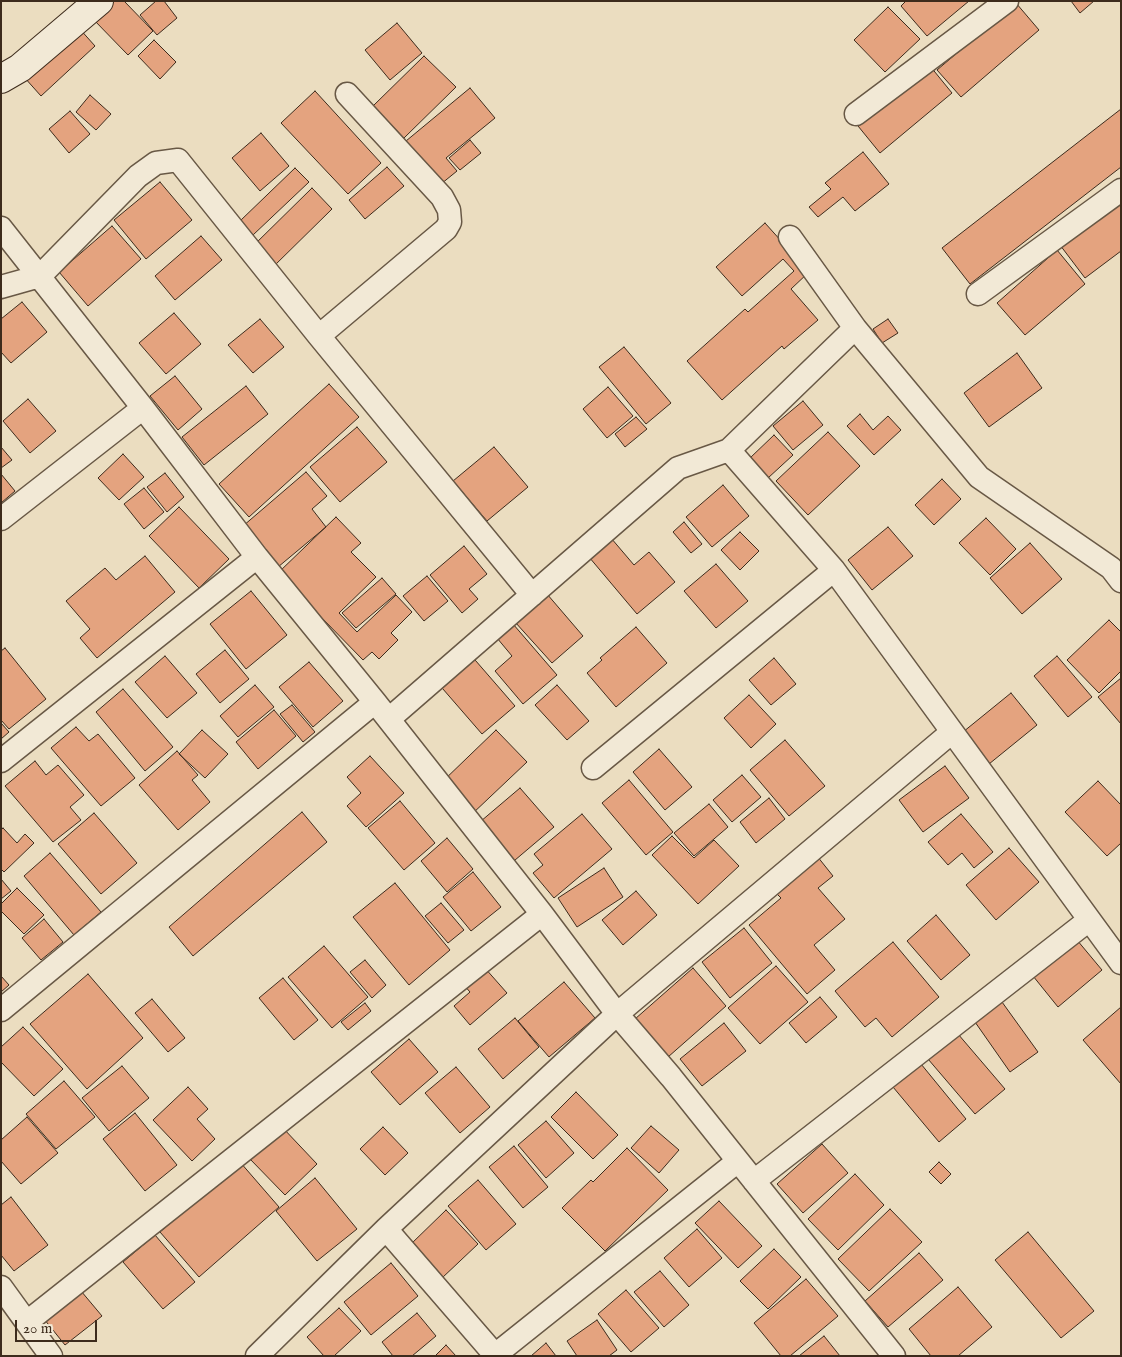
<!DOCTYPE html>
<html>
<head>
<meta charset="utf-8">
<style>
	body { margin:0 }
	#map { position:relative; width:1122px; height:1357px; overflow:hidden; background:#ebddc0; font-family:"IM FELL English",serif }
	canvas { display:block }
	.frame { position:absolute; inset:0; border:2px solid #3d2b1c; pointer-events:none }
	.scale { position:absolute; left:15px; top:1320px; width:82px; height:22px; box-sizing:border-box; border:2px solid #3d2b1c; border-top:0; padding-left:6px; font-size:15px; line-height:18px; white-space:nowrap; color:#3d2b1c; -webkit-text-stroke:4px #f2e9d6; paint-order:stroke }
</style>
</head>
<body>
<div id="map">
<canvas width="1122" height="1357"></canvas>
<div class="frame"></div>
<div class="scale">20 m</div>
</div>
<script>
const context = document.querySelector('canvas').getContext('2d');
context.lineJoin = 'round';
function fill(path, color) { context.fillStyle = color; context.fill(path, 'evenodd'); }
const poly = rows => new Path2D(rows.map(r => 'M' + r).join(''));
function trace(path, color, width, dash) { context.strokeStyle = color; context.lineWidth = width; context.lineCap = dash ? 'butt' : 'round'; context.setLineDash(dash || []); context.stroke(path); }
const building = poly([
	[111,1,124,1,153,31,128,55,93,19,111,1],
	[156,1,164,1,177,18,157,35,140,15,156,1],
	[906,1,969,1,927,36,901,6,906,1],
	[1071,1,1094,1,1080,13,1071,1],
	[1016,3,1039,30,961,97,937,70,1016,3],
	[888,7,920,39,885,72,854,40,888,7],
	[397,23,422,53,390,80,365,50,397,23],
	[78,27,95,46,41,96,24,77,78,27],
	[154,40,176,62,160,79,138,56,154,40],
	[424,56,456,87,404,138,373,106,424,56],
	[930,66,952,93,880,153,858,126,930,66],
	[470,88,495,118,446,158,457,171,441,184,406,141,470,88],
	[315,91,381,163,348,194,281,123,315,91],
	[90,95,111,114,96,130,76,112,90,95],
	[1121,109,1121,167,970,284,942,248,1121,109],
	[70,111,90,134,69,153,49,129,70,111],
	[261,133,289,166,260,191,232,158,261,133],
	[470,140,481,153,460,170,449,158,470,140],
	[863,152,889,184,855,211,843,197,818,217,809,207,831,189,825,183,863,152],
	[387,167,404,186,365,219,349,200,387,167],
	[295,168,309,182,253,235,240,221,295,168],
	[160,182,192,220,146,259,114,220,160,182],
	[312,188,332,209,272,268,252,247,312,188],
	[1121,199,1121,251,1085,278,1060,245,1121,199],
	[765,223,809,272,791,289,818,320,784,349,782,346,722,400,687,361,745,309,748,312,794,271,783,259,742,296,716,267,765,223],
	[112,226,141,259,88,306,59,272,112,226],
	[201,236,222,260,175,300,155,276,201,236],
	[1057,250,1085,284,1025,335,997,303,1057,250],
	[22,302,47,332,11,363,1,352,1,319,22,302],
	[174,313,201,344,166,374,139,343,174,313],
	[260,319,284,347,253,373,228,345,260,319],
	[888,319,898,333,882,343,873,329,888,319],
	[624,347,671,403,646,424,599,367,624,347],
	[1017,353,1042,388,989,427,964,393,1017,353],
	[175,376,202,409,178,430,150,396,175,376],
	[329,384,359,417,249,517,219,484,329,384],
	[246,386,268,414,204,465,182,437,246,386],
	[608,387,633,416,607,438,583,409,608,387],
	[28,399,56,431,30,453,3,421,28,399],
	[803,401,823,425,793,450,773,426,803,401],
	[860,414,873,430,888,416,901,430,874,455,847,426,860,414],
	[636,417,647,429,625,447,615,434,636,417],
	[357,427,387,462,340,502,310,467,357,427],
	[828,432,860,466,808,515,776,481,828,432],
	[774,435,793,455,768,478,750,458,774,435],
	[1,447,12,460,1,468,1,447],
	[494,447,528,487,487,521,453,481,494,447],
	[123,454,144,477,119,500,98,478,123,454],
	[306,472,327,496,312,509,326,527,278,567,243,526,306,472],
	[165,473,184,497,167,512,147,487,165,473],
	[1,474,15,491,1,503,1,474],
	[942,479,961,499,934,525,915,505,942,479],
	[723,485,749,516,712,547,686,517,723,485],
	[144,488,164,512,144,529,124,504,144,488],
	[179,507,229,559,199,588,149,536,179,507],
	[336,517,361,543,351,552,376,577,339,613,357,632,396,595,412,612,391,633,398,640,379,659,372,652,363,660,278,573,336,517],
	[986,518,1016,549,990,575,959,543,986,518],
	[684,522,702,544,691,553,673,532,684,522],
	[888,527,913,556,872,590,848,560,888,527],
	[740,532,759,551,740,570,721,550,740,532],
	[611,538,634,565,649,552,675,582,637,614,589,557,611,538],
	[1030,543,1062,579,1022,614,990,578,1030,543],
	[464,546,487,574,469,589,478,599,462,613,430,575,464,546],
	[145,556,175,592,97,658,80,638,90,629,66,601,105,568,116,580,145,556],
	[716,564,748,601,716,628,684,591,716,564],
	[427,576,448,601,424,621,403,596,427,576],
	[382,578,396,594,356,628,342,613,382,578],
	[251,591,287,635,246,669,210,624,251,591],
	[547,594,583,636,552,663,515,622,547,594],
	[1109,620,1121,632,1121,671,1099,693,1067,660,1109,620],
	[513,624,557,675,523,704,495,671,512,656,497,638,513,624],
	[636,627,667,663,616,707,587,673,602,660,600,658,636,627],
	[5,648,46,699,9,729,1,720,1,651,5,648],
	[225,650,249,679,220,703,196,674,225,650],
	[469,653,515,706,482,734,436,681,469,653],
	[165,656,197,693,167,718,135,682,165,656],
	[1057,656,1092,697,1068,717,1034,676,1057,656],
	[774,658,796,684,771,705,749,680,774,658],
	[309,662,343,701,313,727,279,687,309,662],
	[1121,678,1121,724,1098,697,1121,678],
	[255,685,274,707,238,737,220,716,255,685],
	[557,685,589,721,567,740,535,705,557,685],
	[123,689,173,747,145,771,96,712,123,689],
	[1011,693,1037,725,989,764,963,732,1011,693],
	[749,695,776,724,751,748,724,718,749,695],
	[292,705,315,732,303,742,280,714,292,705],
	[274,710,296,736,258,769,236,742,274,710],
	[1,723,9,732,1,739,1,723],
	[76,727,89,741,98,734,135,778,101,806,51,748,76,727],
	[202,730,228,754,205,778,179,754,202,730],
	[496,730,527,762,471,815,441,783,496,730],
	[785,740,825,786,789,816,750,770,785,740],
	[659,749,692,787,665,810,633,772,659,749],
	[177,751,198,775,192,780,210,802,178,830,139,785,177,751],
	[370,756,404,793,366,827,347,806,361,793,347,777,370,756],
	[35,761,46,775,58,765,84,795,70,807,81,820,53,842,5,786,35,761],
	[945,766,969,798,923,832,899,800,945,766],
	[742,775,761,797,732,822,713,800,742,775],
	[629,780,673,832,646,855,602,803,629,780],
	[1098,781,1121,805,1121,843,1107,856,1065,812,1098,781],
	[520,788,554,827,508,866,474,827,520,788],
	[769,798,785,819,756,843,740,822,769,798],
	[400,801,435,843,404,870,368,828,400,801],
	[709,804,728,827,694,856,674,833,709,804],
	[302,812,327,842,193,956,169,927,302,812],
	[94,813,137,863,101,894,58,844,94,813],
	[582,814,612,849,554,898,533,873,543,865,534,854,582,814],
	[961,814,993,852,974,868,962,853,948,865,928,842,961,814],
	[3,828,17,843,25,834,34,843,4,872,1,869,1,830,3,828],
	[672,836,694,858,714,840,739,866,698,904,652,855,672,836],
	[447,838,473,869,447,892,421,861,447,838],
	[1009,848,1039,882,996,920,966,885,1009,848],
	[50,853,101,912,74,935,24,876,50,853],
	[817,856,833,876,818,888,845,919,814,945,835,970,807,994,749,925,781,898,775,892,817,856],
	[604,868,623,897,577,927,558,898,604,868],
	[473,872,501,907,471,931,443,897,473,872],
	[1,879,11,891,1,899,1,879],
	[395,883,450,950,409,985,353,917,395,883],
	[17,888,44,915,24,934,1,911,1,904,17,888],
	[636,891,657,915,623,945,602,920,636,891],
	[441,903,464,930,448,943,425,916,441,903],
	[936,915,970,955,941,980,907,941,936,915],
	[44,919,63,942,41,960,22,938,44,919],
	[744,928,772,963,730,998,702,962,744,928],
	[1077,940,1102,970,1058,1007,1033,976,1077,940],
	[893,942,939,997,892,1037,876,1018,865,1027,835,991,893,942],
	[324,946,368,997,332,1028,288,977,324,946],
	[365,960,386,985,372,998,350,972,365,960],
	[776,966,808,1002,760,1044,728,1008,776,966],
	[484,967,507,993,470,1025,454,1006,470,992,463,984,484,967],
	[693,968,726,1006,668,1057,635,1019,693,968],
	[88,974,143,1038,87,1089,30,1024,88,974],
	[1,976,9,985,1,992,1,976],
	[283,978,318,1020,294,1040,259,998,283,978],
	[564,982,595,1018,549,1057,518,1021,564,982],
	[820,997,837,1017,806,1043,789,1023,820,997],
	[152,999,185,1038,168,1052,135,1013,152,999],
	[1002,1002,1038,1052,1010,1072,975,1022,1002,1002],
	[365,1003,371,1011,348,1030,341,1022,365,1003],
	[1121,1007,1121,1084,1083,1040,1121,1007],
	[515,1018,539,1047,503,1079,478,1049,515,1018],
	[724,1023,746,1051,702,1086,680,1059,724,1023],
	[23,1027,63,1069,34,1096,1,1062,1,1047,23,1027],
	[958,1034,1005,1089,975,1114,928,1059,958,1034],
	[409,1039,438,1072,400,1105,371,1072,409,1039],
	[921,1064,966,1119,939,1142,893,1087,921,1064],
	[122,1066,149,1098,109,1131,82,1098,122,1066],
	[456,1067,490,1107,460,1133,425,1093,456,1067],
	[64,1081,95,1117,56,1149,26,1114,64,1081],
	[188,1087,208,1109,197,1119,215,1139,192,1161,153,1120,188,1087],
	[576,1092,618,1135,593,1159,551,1117,576,1092],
	[135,1113,177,1165,145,1191,103,1139,135,1113],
	[27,1117,58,1153,21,1184,1,1161,1,1140,27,1117],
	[546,1121,574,1153,546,1178,518,1145,546,1121],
	[651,1126,679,1150,659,1173,631,1148,651,1126],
	[282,1127,317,1164,285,1195,249,1158,282,1127],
	[383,1127,408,1153,385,1175,360,1149,383,1127],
	[822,1144,848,1173,803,1213,777,1184,822,1144],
	[514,1146,548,1187,523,1208,489,1167,514,1146],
	[627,1148,668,1190,605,1251,562,1208,591,1180,593,1182,627,1148],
	[240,1162,279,1207,199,1277,160,1232,240,1162],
	[939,1162,951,1174,941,1184,929,1172,939,1162],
	[855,1174,884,1205,838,1250,808,1219,855,1174],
	[315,1178,357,1229,317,1261,276,1211,315,1178],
	[478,1180,516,1224,486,1250,448,1206,478,1180],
	[11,1197,48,1245,14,1271,1,1255,1,1205,11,1197],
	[719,1201,762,1246,738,1268,695,1223,719,1201],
	[890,1209,922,1242,869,1291,838,1259,890,1209],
	[446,1210,478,1244,442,1278,410,1245,446,1210],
	[697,1229,722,1258,689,1287,664,1258,697,1229],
	[1028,1232,1094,1311,1061,1338,995,1260,1028,1232],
	[155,1235,195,1282,163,1309,123,1262,155,1235],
	[774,1249,801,1277,768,1309,740,1281,774,1249],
	[919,1253,943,1280,888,1327,865,1301,919,1253],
	[391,1263,418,1296,371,1335,344,1302,391,1263],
	[660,1271,689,1305,664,1327,634,1292,660,1271],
	[806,1279,838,1316,790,1356,781,1356,754,1323,806,1279],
	[76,1285,102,1316,65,1345,40,1314,76,1285],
	[958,1287,992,1327,958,1356,931,1356,909,1329,958,1287],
	[626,1290,659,1328,631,1352,598,1314,626,1290],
	[339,1308,361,1331,334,1356,324,1356,307,1337,339,1308],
	[417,1313,436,1336,412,1356,393,1356,382,1342,417,1313],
	[597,1320,617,1350,609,1356,577,1356,567,1341,597,1320],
	[824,1336,840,1356,799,1356,824,1336],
	[546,1343,556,1356,531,1356,546,1343],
	[446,1345,456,1356,435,1356,446,1345]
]);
fill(building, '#e4a37f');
trace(building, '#3d2b1c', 1);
const minor = poly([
	[856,114,1007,1],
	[1,228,143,408,257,557,375,702,542,914,617,1014,671,1077,894,1356],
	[790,237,855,328],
	[1,287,40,276,138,176,156,163,178,160,319,336,532,595],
	[978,294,1121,190],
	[319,336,446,229,450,222,449,210,442,197,347,94],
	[729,450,855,328,979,477,1111,568,1121,581],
	[1,519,143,408],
	[389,719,678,468,729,450,834,570,1121,963],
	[1,761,257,557],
	[593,768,834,570],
	[1,1010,375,702],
	[754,1181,1089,920],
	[386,1229,495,1355,738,1161],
	[1,1287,51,1356],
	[27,1322,542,914],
	[257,1356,386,1229,617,1014,952,732]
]);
const secondary = poly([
	[1,79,20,68,99,1]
]);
trace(minor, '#685845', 25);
trace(secondary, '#3d2b1c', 30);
trace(minor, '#f2e9d6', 22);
trace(secondary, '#f2e9d6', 28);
</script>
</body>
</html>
